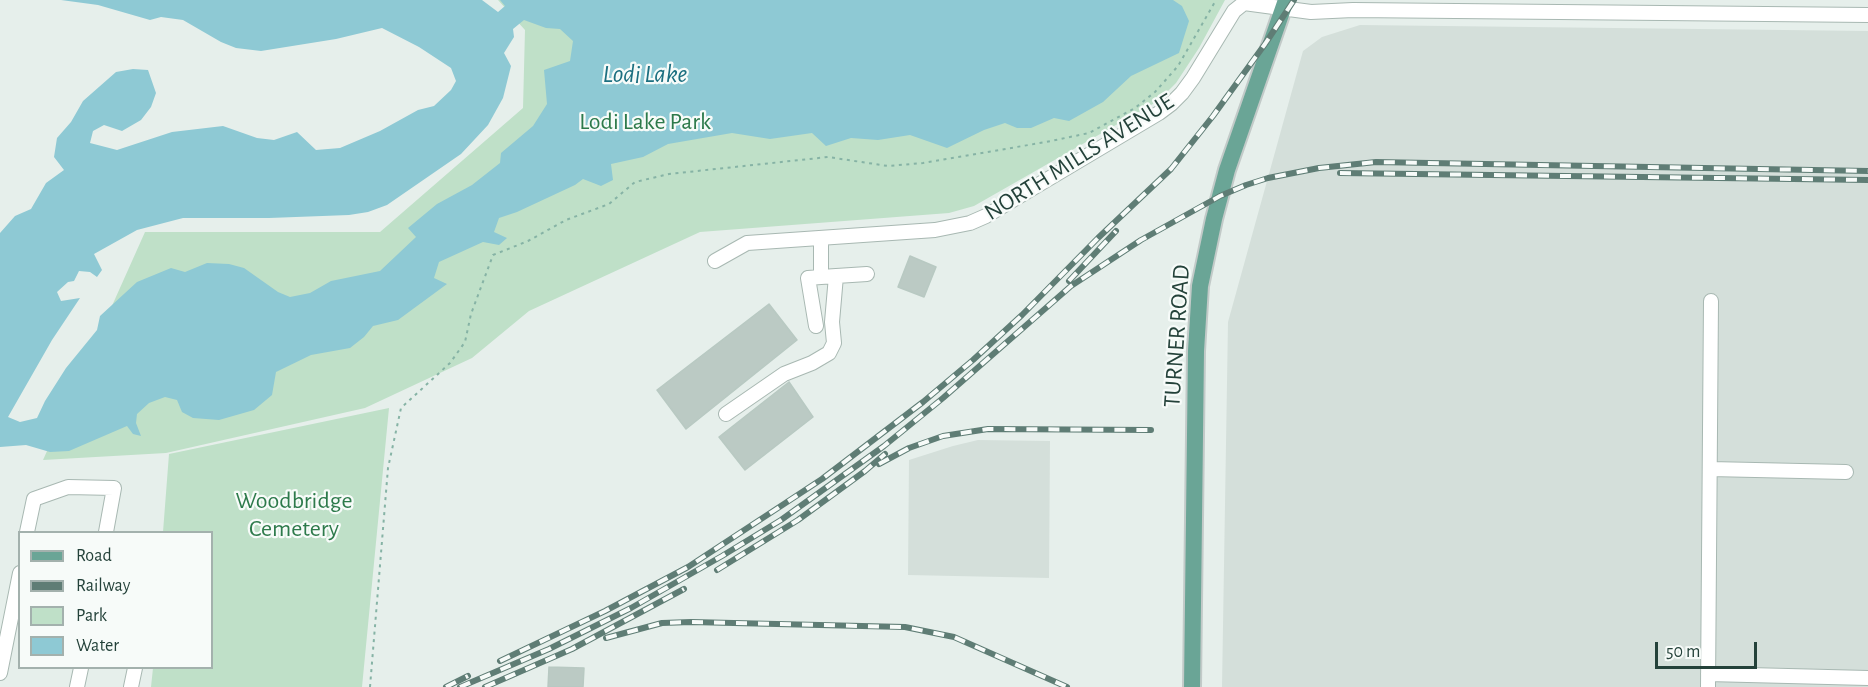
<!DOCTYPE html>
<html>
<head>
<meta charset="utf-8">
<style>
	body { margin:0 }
	#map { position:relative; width:1868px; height:687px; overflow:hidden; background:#e6efeb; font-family:"Alegreya Sans",sans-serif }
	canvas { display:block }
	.legend { position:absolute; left:18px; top:531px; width:195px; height:138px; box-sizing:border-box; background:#f7fbf9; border:2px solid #a3b1ad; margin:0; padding:8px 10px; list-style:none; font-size:18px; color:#24423a }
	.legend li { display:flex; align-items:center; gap:12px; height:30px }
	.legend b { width:30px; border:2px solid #a3b1ad }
	.scale { position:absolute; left:1655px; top:642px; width:102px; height:27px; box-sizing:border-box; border:3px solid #24423a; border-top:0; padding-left:8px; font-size:18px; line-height:21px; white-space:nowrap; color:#24423a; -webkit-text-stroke:4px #f7fbf9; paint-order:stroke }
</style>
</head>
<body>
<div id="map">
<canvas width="1868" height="687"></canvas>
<ul class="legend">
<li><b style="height:8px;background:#6aa596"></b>Road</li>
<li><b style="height:8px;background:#5f7d75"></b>Railway</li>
<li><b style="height:16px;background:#bfe0c8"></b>Park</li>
<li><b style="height:16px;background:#8ec9d4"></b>Water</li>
</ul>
<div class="scale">50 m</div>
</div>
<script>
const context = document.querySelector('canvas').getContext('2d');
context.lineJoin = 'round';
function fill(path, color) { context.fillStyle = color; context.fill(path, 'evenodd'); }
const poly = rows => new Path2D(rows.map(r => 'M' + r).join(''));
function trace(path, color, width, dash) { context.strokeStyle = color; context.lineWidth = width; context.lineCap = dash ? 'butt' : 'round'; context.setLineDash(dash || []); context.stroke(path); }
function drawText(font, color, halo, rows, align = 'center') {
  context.font = font + ' "Alegreya Sans",sans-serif'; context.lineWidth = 4.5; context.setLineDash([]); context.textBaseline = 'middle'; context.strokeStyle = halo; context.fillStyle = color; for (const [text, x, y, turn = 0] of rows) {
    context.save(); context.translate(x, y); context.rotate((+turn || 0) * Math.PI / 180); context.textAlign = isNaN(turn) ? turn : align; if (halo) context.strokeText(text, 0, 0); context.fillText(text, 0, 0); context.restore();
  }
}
fill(poly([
	[1360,25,1868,31,1868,687,1222,687,1228,322,1303,51,1322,37],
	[978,440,1050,441,1049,578,908,575,909,460,953,446]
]), '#d4dfda');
fill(poly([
	[498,0,1225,0,1199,48,1176,83,1158,101,974,206,949,213,700,232,529,311,472,358,365,408,166,453,43,460,145,232,380,232,523,108,525,30],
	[389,408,362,687,151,687,153,668,212,668,212,532,163,532,169,454]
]), '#bfe0c8');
fill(poly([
	[61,0,482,0,498,12,505,6,500,0,1173,0,1182,6,1189,21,1179,53,1131,76,1103,102,1069,121,1054,118,1031,128,1017,128,1005,123,984,130,947,148,910,135,878,140,851,138,826,146,812,133,770,139,732,133,668,144,643,157,611,164,613,180,601,186,583,179,575,185,517,212,499,218,494,232,507,238,499,245,483,242,439,262,434,278,447,284,398,320,373,326,364,337,350,348,311,355,276,372,272,395,254,410,219,420,193,418,182,412,177,400,165,397,149,403,137,414,136,423,141,436,133,434,127,426,69,451,50,452,26,445,0,447,0,233,15,216,31,209,46,183,64,170,54,157,57,138,71,122,83,101,116,72,133,69,148,70,156,93,151,107,141,120,122,131,104,125,93,131,90,143,117,150,172,132,223,126,257,138,274,140,297,132,316,150,340,148,380,131,418,110,434,106,451,90,456,81,451,68,419,47,382,28,336,39,261,51,236,48,221,42,183,20,161,17,150,20,98,5],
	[524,20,546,28,560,29,573,41,570,61,544,70,547,104,533,126,501,153,500,163,472,185,437,204,408,228,416,237,380,271,331,281,310,293,290,297,278,292,244,268,229,264,207,263,185,272,171,268,137,282,100,316,97,330,66,368,45,401,37,418,20,422,8,417,52,340,80,298,61,301,57,292,68,282,74,281,79,271,90,272,97,277,102,270,94,254,137,230,183,218,269,218,349,215,368,212,387,205,461,154,488,125,503,98,511,66,504,53,514,37,513,29]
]), '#8ec9d4');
const building = poly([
	[910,256,936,267,924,297,898,287,910,256],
	[769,304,797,340,686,429,657,390,769,304],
	[789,382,813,417,745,470,719,437,789,382],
	[549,667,584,668,583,687,548,687,549,667]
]);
fill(building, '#bbcac4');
trace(building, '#b8c9c2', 1.5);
const minor = poly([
	[821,238,821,277,867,274],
	[715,261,747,243,935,230,970,223,986,216,1159,113,1171,104,1182,93,1193,78,1234,11,1244,3,1311,12,1353,10,1868,15],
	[816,326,808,278,821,277],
	[726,414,784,374,812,363,829,353,834,343,832,322,836,276],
	[1710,469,1846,472],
	[27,532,34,499,68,487,114,488,106,532],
	[0,673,20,573],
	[1708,674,1868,678],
	[77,687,81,668],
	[131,687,135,668],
	[1708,687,1711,301]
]);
const major = poly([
	[1192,687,1196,351,1200,286,1214,219,1227,170,1286,0]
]);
trace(minor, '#a8b8b2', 16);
trace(major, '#c2cac8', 20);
trace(poly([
	[370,687,388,468,401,408,450,363,465,342,471,314,493,255,528,241,566,220,609,204,635,182,669,174,828,157,888,166,923,163,1046,142,1089,133,1135,108,1155,92,1178,66,1216,0]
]), '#86b3a5', 2, [3, 4.5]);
trace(minor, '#fff', 14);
trace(major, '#6aa596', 16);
const rail = poly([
	[1340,173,1868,180],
	[1069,281,1116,231],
	[879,464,909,448,943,436,988,429,1151,430],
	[717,570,798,520,865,471,885,454],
	[606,638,662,623,691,622,905,627,954,637,1067,687],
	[500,661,605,611,688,567,822,479,923,402,973,360,1022,315,1098,238,1171,169,1213,116,1265,44,1294,0],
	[446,687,468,676],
	[460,687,549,649,631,608,722,556,781,520,884,446,943,398,1071,286,1141,240,1220,196,1246,185,1268,178,1319,168,1376,162,1868,171],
	[485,687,572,649,684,589]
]);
trace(rail, '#5f7d75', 6);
trace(rail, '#f7fbf9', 4, [11]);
drawText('24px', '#2d7a4b', '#f7fbf9', [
	["Lodi Lake Park",645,122],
	["Woodbridge",294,501],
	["Cemetery",294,529]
]);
drawText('24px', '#24423a', '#f7fbf9', [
	["NORTH MILLS AVENUE",1079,157,-32],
	["TURNER ROAD",1177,336,-86]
]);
drawText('italic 26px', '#1c6f80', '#f7fbf9', [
	["Lodi Lake",645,74]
]);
</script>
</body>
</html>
